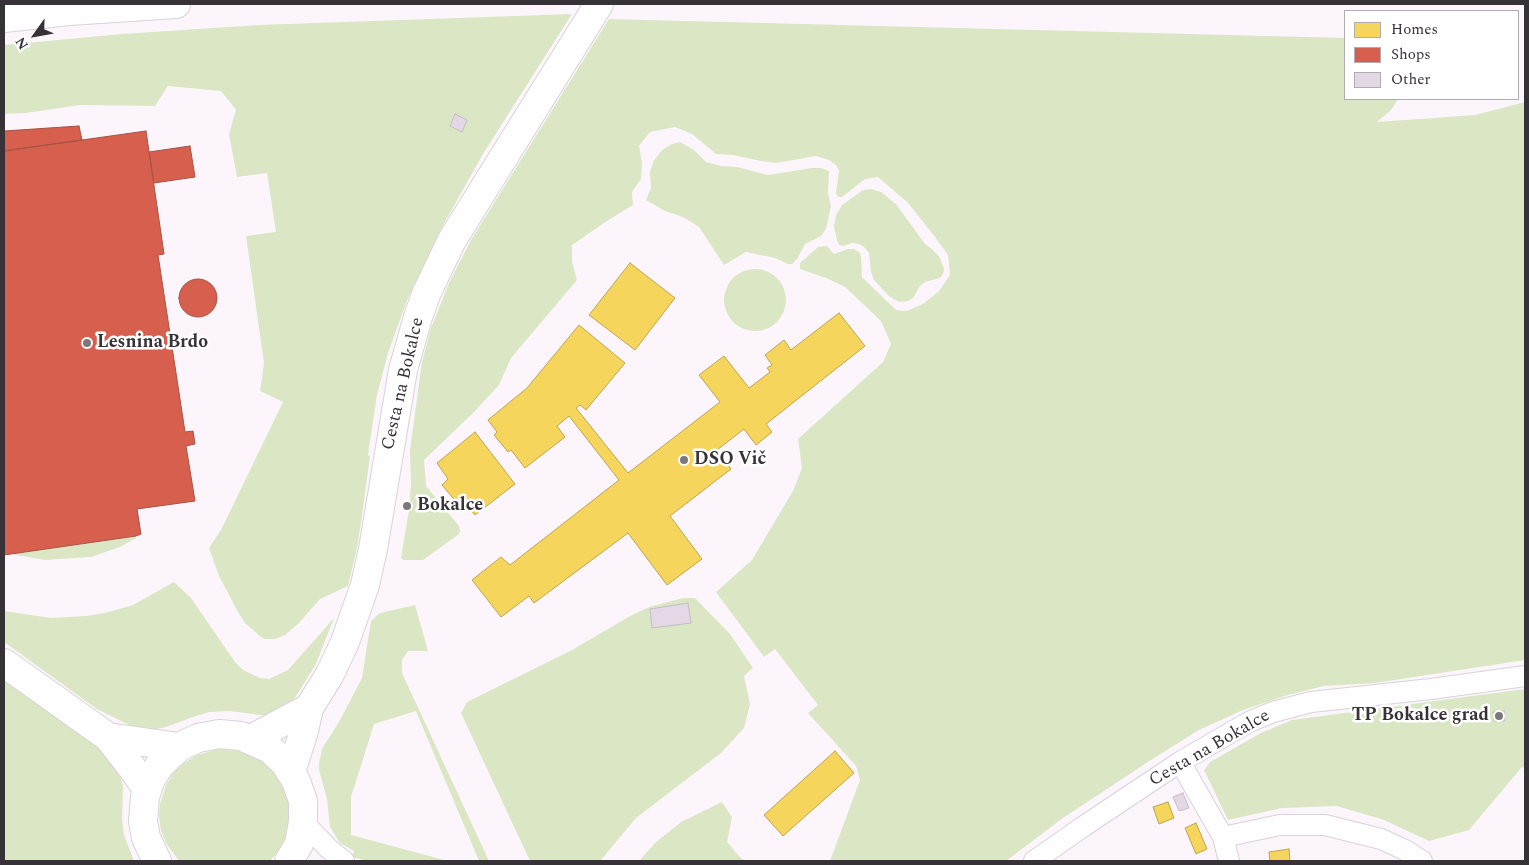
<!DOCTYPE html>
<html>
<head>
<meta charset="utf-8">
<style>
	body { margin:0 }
	#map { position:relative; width:1529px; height:865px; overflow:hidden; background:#fcf6fc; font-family:Spectral,serif }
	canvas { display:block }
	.frame { position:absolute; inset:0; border:5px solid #373237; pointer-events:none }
	.legend { position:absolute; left:1344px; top:10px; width:175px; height:90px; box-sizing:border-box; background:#fff; border:1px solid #afadaf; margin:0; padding:6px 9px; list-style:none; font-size:15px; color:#373237 }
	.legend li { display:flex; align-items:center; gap:10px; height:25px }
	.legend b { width:25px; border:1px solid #afadaf }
	.north { position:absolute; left:10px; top:10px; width:50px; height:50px; -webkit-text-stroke:4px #fff; paint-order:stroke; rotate:238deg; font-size:14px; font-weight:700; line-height:20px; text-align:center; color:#373237 }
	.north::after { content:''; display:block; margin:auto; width:18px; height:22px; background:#373237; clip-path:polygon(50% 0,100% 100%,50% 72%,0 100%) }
</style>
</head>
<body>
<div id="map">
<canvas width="1529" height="865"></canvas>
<div class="frame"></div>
<ul class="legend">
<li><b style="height:14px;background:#f6d55c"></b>Homes</li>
<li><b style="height:14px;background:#d6604d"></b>Shops</li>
<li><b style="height:14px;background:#e5d8e6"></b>Other</li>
</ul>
<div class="north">N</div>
</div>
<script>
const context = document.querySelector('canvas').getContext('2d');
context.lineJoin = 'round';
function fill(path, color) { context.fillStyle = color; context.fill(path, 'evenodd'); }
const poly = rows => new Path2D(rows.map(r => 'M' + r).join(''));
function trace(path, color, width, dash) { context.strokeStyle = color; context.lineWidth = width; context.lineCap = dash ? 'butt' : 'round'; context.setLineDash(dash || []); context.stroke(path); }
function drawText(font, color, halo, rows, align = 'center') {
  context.font = font + ' Spectral,serif'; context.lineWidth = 5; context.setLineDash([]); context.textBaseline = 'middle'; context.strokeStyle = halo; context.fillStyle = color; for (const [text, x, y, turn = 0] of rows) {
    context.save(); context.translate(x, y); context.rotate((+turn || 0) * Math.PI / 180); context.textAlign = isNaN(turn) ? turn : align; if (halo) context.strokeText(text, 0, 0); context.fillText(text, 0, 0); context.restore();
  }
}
fill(poly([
	[572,14,483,154,442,227,408,298,388,353,377,395,368,455,370,456,362,516,357,548,348,586,320,599,299,623,285,635,275,639,265,639,261,637,245,623,238,612,219,576,209,548,221,530,283,402,260,391,264,363,246,236,276,232,267,173,237,177,229,134,236,110,221,91,168,86,155,106,80,105,26,113,4,114,4,45,122,34,259,25],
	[609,19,1345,38,1345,99,1398,99,1391,110,1377,122,1475,115,1525,102,1525,660,1375,683,1324,686,1288,695,1243,710,1199,730,1151,760,1063,818,1006,861,830,861,860,780,856,766,808,713,818,705,775,649,764,657,716,592,752,560,793,491,802,468,798,439,883,362,891,344,881,321,845,287,826,278,800,269,800,263,818,247,827,246,834,254,848,249,854,249,859,252,861,256,862,277,896,310,907,311,923,304,939,291,950,275,948,255,935,237,908,203,878,177,865,179,842,197,838,197,836,193,839,171,836,165,829,160,816,156,776,163,761,161,733,155,716,154,692,134,675,127,650,132,639,146,642,163,641,179,632,192,633,205,607,221,572,245,572,262,577,280,511,358,499,385,473,413,424,460,426,486,459,526,460,531,459,534,423,560,404,560,401,558,409,510,411,485,410,450,422,362,431,328,449,283,471,240],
	[680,142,694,150,706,162,721,166,737,167,768,175,812,168,821,168,829,171,828,193,831,206,826,229,821,236,805,244,797,259,792,264,788,264,775,258,746,252,724,265,699,227,683,217,665,211,646,200,651,188,650,172,653,162,662,150,672,144],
	[871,189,881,192,896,204,925,244,932,249,940,258,944,269,943,274,940,278,925,282,920,286,913,298,908,301,899,302,889,296,874,280,871,272,869,253,864,247,859,244,852,243,844,246,839,245,837,240,834,227,836,215,842,205,863,190],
	'724 300a31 31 0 1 1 62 0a31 31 0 1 1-62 0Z',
	[136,536,136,538,120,547,91,557,45,560,11,554],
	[174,582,191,598,235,662,243,670,260,678,269,679,288,670,334,618,316,664,293,701,287,707,268,716,230,711,209,712,196,716,166,727,151,730,133,727,97,709,4,642,4,611,51,618,86,616,105,613,133,605],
	[683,598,695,598,730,634,753,668,744,676,750,704,744,728,721,753,636,818,600,861,530,861,461,713,467,702,572,650,630,616,649,607],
	[415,605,428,651,408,651,402,660,402,673,489,861,479,861,416,711,374,724,351,797,351,835,448,861,367,861,352,857,354,851,340,843,330,827,327,799,319,770,319,763,322,749,340,720,362,678,371,621,380,613],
	[4,678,115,758,123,786,122,819,124,835,134,861,4,861],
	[1525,689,1525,768,1522,767,1469,830,1429,841,1384,820,1337,806,1282,808,1228,820,1204,770,1210,762,1261,733,1292,720],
	[218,749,240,751,260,759,275,773,282,783,289,801,290,820,286,838,280,849,270,861,179,861,166,843,161,831,159,817,160,804,166,785,173,773,184,763,197,755],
	[722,802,732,817,727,842,739,856,745,861,639,861,655,843,681,822]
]), '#dbe7c4');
const homes = poly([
	[630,263,675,298,635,350,589,315,630,263],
	[839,313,865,346,766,424,772,432,756,445,744,429,717,450,731,469,670,516,702,559,667,585,628,533,534,603,529,596,501,617,472,580,501,557,510,565,619,480,569,416,557,426,565,437,525,468,511,450,508,452,494,435,497,432,488,420,527,388,579,325,625,363,586,410,580,405,576,408,628,473,720,402,699,375,724,356,749,388,770,372,767,368,772,365,765,355,784,340,791,350,839,313],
	[475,432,515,484,475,515,463,501,458,504,442,485,448,479,437,463,475,432],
	[835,751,854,773,783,836,764,815,835,751],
	[1168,802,1174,818,1159,824,1153,807,1168,802],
	[1196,823,1207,849,1196,854,1185,828,1196,823],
	[1289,849,1290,861,1270,861,1269,852,1289,849]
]);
fill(homes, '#f6d55c');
trace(homes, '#bda451', 1);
const shops = poly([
	[79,126,82,140,4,151,4,131,79,126],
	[146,131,164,254,158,255,185,432,193,431,195,444,186,446,195,501,137,509,141,534,136,536,4,555,4,151,146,131],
	[190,146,195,177,154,183,149,152,190,146],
	'179 298a19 19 0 1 1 38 0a19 19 0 1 1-38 0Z'
]);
fill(shops, '#d6604d');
trace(shops, '#a65246', 1);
const building = poly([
	[455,114,467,120,462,132,450,126,455,114],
	[688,603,691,623,652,628,650,609,688,603],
	[1504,711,1505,721,1494,721,1493,712,1504,711],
	[1183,793,1189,808,1179,811,1173,797,1183,793]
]);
fill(building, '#e5d8e6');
trace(building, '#c3bec3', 1);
const street = poly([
	[1180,762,1223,837,1229,861],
	[303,822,329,849,344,861],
	[1223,837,1280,825,1325,825,1381,839,1405,850,1422,861],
	[1034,861,1084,826,1180,762,1249,722,1273,712,1311,702,1431,689,1525,676]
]);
const secondary = poly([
	[4,663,108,737,136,773,147,789],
	[108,737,179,747],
	[251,739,309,708],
	[291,772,304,731,309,708,330,674,345,642,365,585,373,549,403,370,418,317,427,292,452,240,599,4],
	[157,861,146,838,143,821,145,797,150,781,159,766,179,747,198,738,219,734,241,736,270,749,285,763,296,781,303,801,303,822,299,844,289,861]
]);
const highway = poly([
	[4,18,69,11,176,4]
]);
trace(street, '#d8d3d8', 22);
trace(secondary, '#d8d3d8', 30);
trace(highway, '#d8d3d8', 30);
trace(street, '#fffeff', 20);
trace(secondary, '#fffeff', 28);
trace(highway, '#fffeff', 28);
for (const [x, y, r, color] of [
	[87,343,5,"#7c777c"],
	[684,460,5,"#7c777c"],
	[407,506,5,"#7c777c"],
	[1499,716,5,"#7c777c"]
]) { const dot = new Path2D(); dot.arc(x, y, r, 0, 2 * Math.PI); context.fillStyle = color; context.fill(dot); trace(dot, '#fff', 2); }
drawText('bold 18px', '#373237', '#fff', [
	["Lesnina Brdo",97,343],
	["DSO Vič",694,460],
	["Bokalce",417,506],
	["TP Bokalce grad",1489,716,"right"]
], 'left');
drawText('18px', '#373237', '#fff', [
	["Cesta na Bokalce",404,384,-77],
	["Cesta na Bokalce",1210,749,-30]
]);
</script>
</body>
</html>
